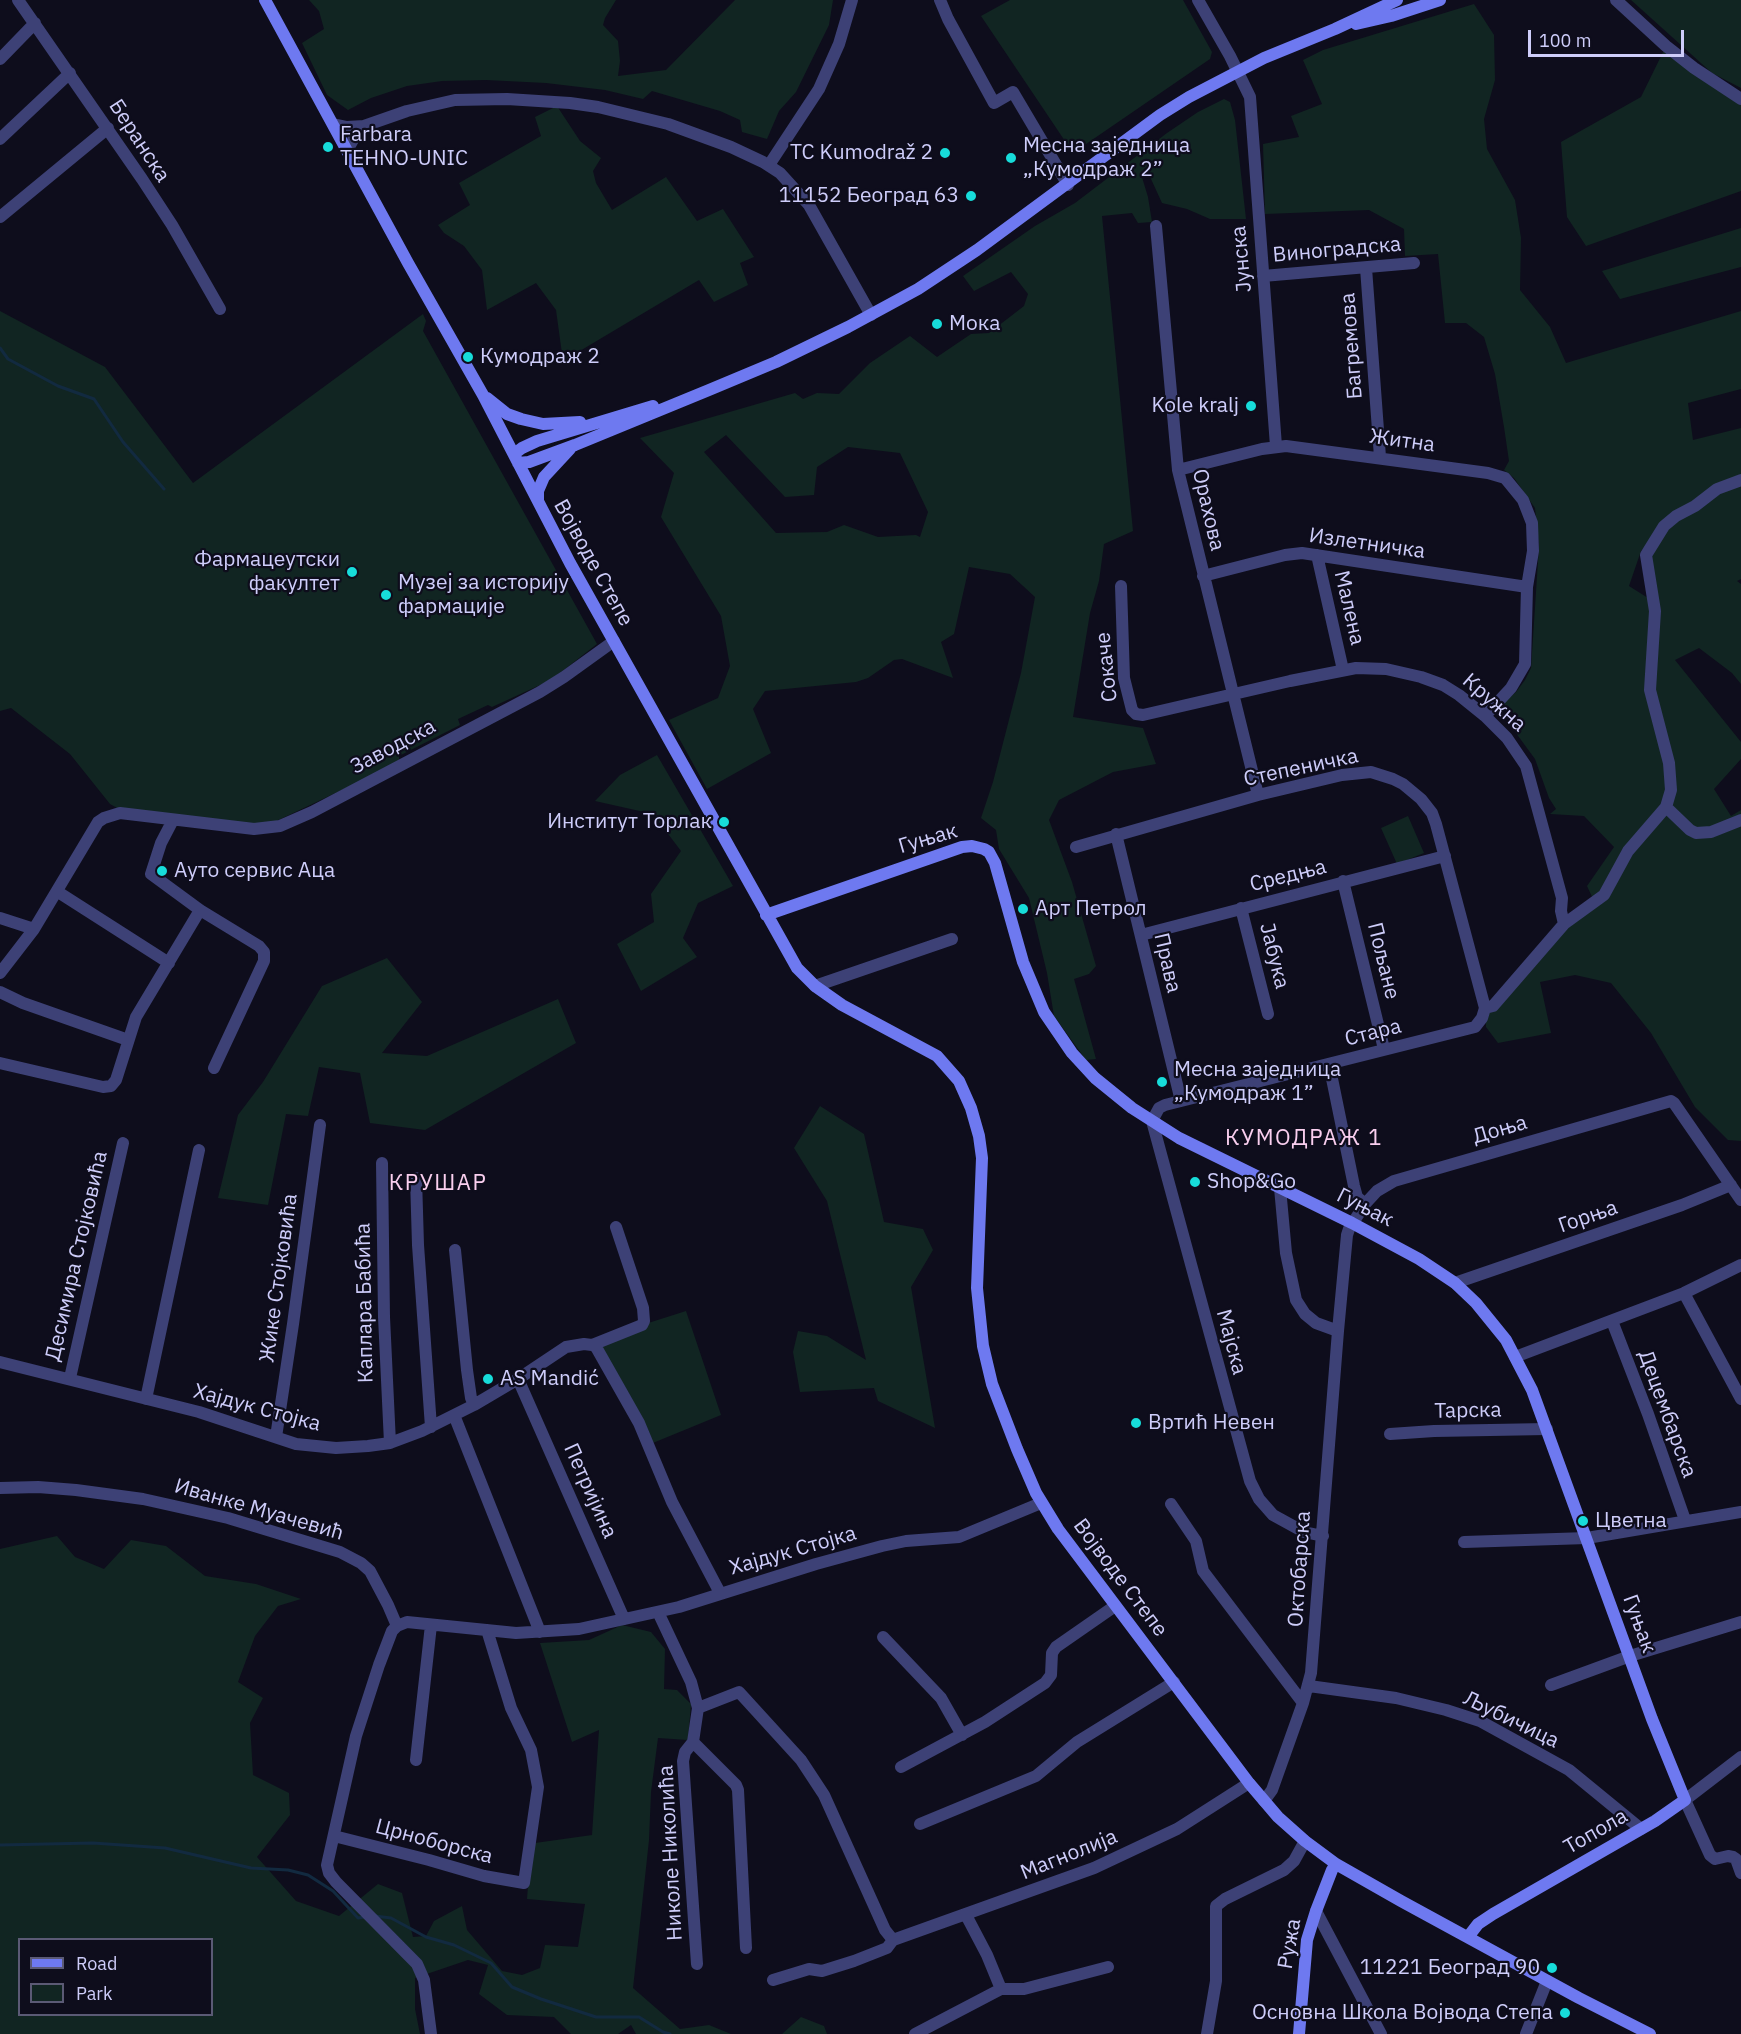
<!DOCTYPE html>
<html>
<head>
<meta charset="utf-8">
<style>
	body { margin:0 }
	#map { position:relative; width:1741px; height:2034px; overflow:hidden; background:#0e0d1c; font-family:"IBM Plex Sans",sans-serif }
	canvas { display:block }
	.legend { position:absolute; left:18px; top:1938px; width:195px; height:78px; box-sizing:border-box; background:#0e0d1c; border:2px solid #5b5a75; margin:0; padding:8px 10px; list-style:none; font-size:18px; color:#cecdfa }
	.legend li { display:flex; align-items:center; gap:12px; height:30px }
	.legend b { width:30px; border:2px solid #5b5a75 }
	.scale { position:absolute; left:1528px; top:30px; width:156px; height:27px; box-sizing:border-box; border:3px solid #cecdfa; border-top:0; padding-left:8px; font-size:18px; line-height:21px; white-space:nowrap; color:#cecdfa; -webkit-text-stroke:4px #0e0d1c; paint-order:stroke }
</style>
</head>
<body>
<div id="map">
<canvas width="1741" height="2034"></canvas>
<ul class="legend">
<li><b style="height:8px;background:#6e79f0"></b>Road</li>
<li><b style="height:16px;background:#112522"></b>Park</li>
</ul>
<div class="scale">100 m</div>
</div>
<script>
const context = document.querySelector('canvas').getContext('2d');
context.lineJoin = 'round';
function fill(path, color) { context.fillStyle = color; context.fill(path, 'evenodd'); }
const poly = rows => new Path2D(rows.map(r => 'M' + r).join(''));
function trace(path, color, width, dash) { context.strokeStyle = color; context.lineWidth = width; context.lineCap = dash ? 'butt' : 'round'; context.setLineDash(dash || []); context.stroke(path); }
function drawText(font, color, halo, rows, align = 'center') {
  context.font = font + ' "IBM Plex Sans",sans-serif'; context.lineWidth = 4.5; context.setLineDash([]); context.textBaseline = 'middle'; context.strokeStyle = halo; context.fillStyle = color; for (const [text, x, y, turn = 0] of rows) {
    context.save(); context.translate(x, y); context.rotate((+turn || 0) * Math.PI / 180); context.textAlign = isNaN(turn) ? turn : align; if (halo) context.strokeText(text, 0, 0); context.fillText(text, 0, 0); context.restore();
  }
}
fill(poly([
	[309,0,616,0,605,18,603,25,618,41,620,61,618,76,666,70,735,0,833,0,829,25,796,92,779,111,767,139,742,132,740,120,720,111,652,91,643,99,605,90,546,83,486,80,442,81,407,86,371,98,348,110,327,95,302,43,324,29,319,11],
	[1010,0,1183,0,1212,52,1210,59,1073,153,981,16],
	[1631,0,1741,0,1741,88,1712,73],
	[1474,4,1494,35,1495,80,1484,119,1487,149,1515,200,1521,238,1520,290,1550,327,1566,363,1741,311,1741,389,1688,403,1693,440,1741,428,1741,579,1737,581,1741,584,1741,684,1732,673,1699,648,1675,660,1741,742,1741,759,1714,789,1731,816,1741,810,1741,1141,1728,1140,1695,1107,1651,1033,1611,983,1575,975,1540,982,1551,1033,1498,1043,1486,1027,1486,1016,1552,936,1595,903,1587,886,1614,847,1584,816,1550,814,1556,809,1549,798,1535,759,1513,729,1522,721,1505,706,1498,712,1495,710,1516,692,1525,680,1531,668,1539,546,1535,508,1514,478,1504,470,1509,461,1504,427,1495,374,1484,337,1466,323,1445,323,1438,254,1405,256,1404,229,1369,210,1265,214,1263,144,1299,137,1291,116,1322,104,1303,60,1323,50],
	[1658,533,1646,562,1661,612,1648,598,1629,586,1641,551],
	[1666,46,1741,99,1741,191,1586,246,1567,217,1561,142,1641,97],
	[1224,99,1230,102,1235,120,1246,219,1210,219,1187,209,1162,203,1146,168,1141,174,1148,197,1152,222,1138,223,1132,213,1102,216,1133,531,1104,544,1099,581,1090,613,1073,717,1143,728,1156,764,1113,772,1059,800,1049,820,1072,882,1096,966,1089,974,1074,979,1096,1059,1086,1060,1054,1016,1047,973,1029,898,999,849,996,830,981,818,993,782,1021,673,1035,597,1010,574,969,567,954,634,941,642,953,678,902,659,894,660,868,678,856,682,765,691,753,709,771,753,707,789,669,720,718,698,730,666,721,616,661,517,674,473,640,438,795,393,803,399,817,393,839,394,870,363,910,336,937,357,971,334,989,333,1024,306,1028,294,1011,272,974,291,963,276,1035,226,1075,203,1167,133,1198,112],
	[726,435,785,497,814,495,817,467,848,447,900,453,928,512,920,537,916,535,878,537,844,525,827,532,776,533,704,452],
	[557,106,580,141,601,158,593,171,596,183,612,210,666,177,697,221,723,209,754,257,740,263,748,285,714,302,699,280,563,361,556,310,536,283,487,310,482,270,464,246,444,233,438,225,470,205,459,183,541,136,535,117],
	[1741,228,1741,267,1620,299,1602,271],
	[0,311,105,367,193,483,423,314,426,321,423,331,597,644,551,680,492,707,488,705,458,719,460,725,399,756,399,763,270,824,242,824,119,809,110,804,70,754,11,708,0,711],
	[657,755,733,886,698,903,683,938,697,957,641,991,617,944,654,922,651,894,681,851,653,814,595,801,620,775],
	[1408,816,1424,853,1397,864,1381,828],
	[387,958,422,1002,382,1053,427,1056,558,999,576,1043,425,1130,370,1123,360,1073,319,1067,308,1116,286,1114,268,1205,218,1198,238,1115,263,1082,322,986],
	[820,1106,864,1134,884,1222,923,1229,933,1250,911,1287,935,1428,878,1401,874,1388,800,1392,793,1352,798,1331,827,1336,866,1360,827,1201,794,1148],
	[686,1311,721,1415,648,1445,597,1348,642,1325],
	[57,1536,75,1557,104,1569,131,1540,166,1546,205,1576,256,1584,301,1599,278,1606,255,1636,238,1682,263,1698,250,1723,253,1775,289,1793,290,1815,257,1857,296,1901,339,1916,378,1884,402,1893,413,1937,426,1936,434,1921,462,1906,467,1930,502,1971,522,1975,540,1968,545,1945,578,1947,585,1904,527,1899,528,1886,535,1843,592,1835,599,1730,572,1742,540,1643,589,1640,622,1625,651,1632,665,1649,664,1689,677,1690,691,1704,688,1740,658,1738,651,1792,649,1840,633,1988,680,2029,709,2025,731,2034,636,2034,631,2025,618,2034,571,2034,554,2017,507,2015,479,1994,488,1965,468,1960,415,1978,415,2009,420,2034,0,2034,0,1549],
	[20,1940,212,1940,212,2014,20,2014],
	[801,2017,824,2026,827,2034,782,2034]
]), '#112522');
trace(poly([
	[0,348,8,359,58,386,94,399,123,442,164,489],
	[0,1845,93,1843,165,1848,251,1868,288,1870,308,1875,333,1891,358,1918,364,1917],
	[375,1916,391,1918,426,1937,454,1945,491,1963,512,1987,541,1999,596,2017,639,2017,663,2032,670,2034]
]), '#122a40', 3);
trace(poly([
	[18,0,142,179,172,225,220,309],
	[940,0,948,19,994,103,1013,92,1068,185],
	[1198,0,1230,56,1250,97,1276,446],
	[1616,0,1666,46,1694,68,1741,99],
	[0,59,35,23],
	[333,124,347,127,364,126],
	[0,139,70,73],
	[347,151,354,138,364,126,407,111,455,100,507,99,570,103,598,107,668,124,731,147,763,162,780,173,809,205,871,315],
	[769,165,819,89,839,44,852,0],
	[0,217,108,128],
	[1156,226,1178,470,1258,795],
	[1366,268,1380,457],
	[1263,276,1414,263],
	[1178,470,1262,449,1286,446,1488,473,1505,478,1523,500,1532,523,1533,551,1527,587,1525,664,1511,688,1485,716],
	[1317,555,1343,670],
	[1203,576,1285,555,1302,553,1527,587],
	[1121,586,1124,678,1132,710,1136,714,1143,715,1290,681,1356,668,1386,669,1421,677,1443,685,1459,695,1485,716,1507,738,1526,766,1562,898,1561,911,1564,924],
	[1666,807,1690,830,1696,833,1711,832,1741,820],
	[173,820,161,843,151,874,200,910,259,946,264,952,264,961,214,1068],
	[1116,834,1181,1101],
	[1076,847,1258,795,1342,775,1371,772,1393,779,1403,784,1421,799,1432,813,1436,824,1485,1008],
	[1343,881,1384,1049],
	[58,892,169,963],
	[1241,908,1268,1014],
	[0,918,34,929],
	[1141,935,1445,856],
	[0,973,34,929,98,822,104,818,120,813,254,829,280,826,312,812,540,692,564,677,614,641],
	[815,986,952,939],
	[0,992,23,1003,128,1040],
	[0,1063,103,1087,111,1086,116,1080,136,1017,200,910],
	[1329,1064,1354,1186,1357,1197,1365,1204],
	[382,1163,384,1317,390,1443],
	[416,1178,418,1245,431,1427],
	[1280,1188,1286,1253,1296,1300,1305,1314,1316,1323,1338,1331],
	[455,1250,467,1370,471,1398,474,1405],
	[1455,1283,1682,1205,1731,1185],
	[1684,1293,1741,1399],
	[1612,1321,1648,1414,1685,1520],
	[592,1345,596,1347,639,1423,672,1502,720,1593],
	[1515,1357,1684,1293,1741,1265],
	[0,1362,199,1412,296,1444,336,1448,368,1446,390,1443,422,1431,474,1405,518,1379,566,1347,584,1344,592,1345,642,1325,644,1321,643,1308,616,1227],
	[70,1378,123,1143],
	[518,1379,624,1619],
	[146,1399,199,1150],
	[454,1415,540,1632],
	[1390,1434,1434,1431,1547,1429],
	[276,1437,293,1324,320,1125],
	[0,1488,38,1487,76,1490,143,1499,228,1518,340,1552,361,1563,370,1571,388,1605,397,1626],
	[1171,1504,1196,1541,1203,1571,1303,1703],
	[1323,1536,1304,1532,1273,1515,1259,1499,1250,1481,1152,1121,1159,1108,1165,1105,1475,1027,1482,1018,1485,1008,1493,1006,1564,924,1604,895,1628,851,1666,807,1671,790,1669,763,1650,690,1655,611,1646,555,1664,526,1676,516,1695,506,1717,489,1741,480],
	[1464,1542,1587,1538,1741,1512],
	[658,1612,691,1682,698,1708,693,1742,685,1752,683,1761,697,1964],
	[397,1626,407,1622,516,1633,579,1629,679,1607,816,1564,882,1546,906,1541,959,1537,1041,1503],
	[397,1626,392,1631,379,1665,356,1736,327,1865,329,1873,336,1882,417,1964,424,1980,431,2034],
	[883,1637,941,1698,962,1735],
	[1551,1685,1630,1656,1741,1622],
	[1309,1686,1396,1698,1446,1710,1480,1721,1569,1770,1641,1829],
	[698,1708,739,1692,801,1760,824,1795,885,1930,893,1940],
	[693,1742,736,1785,738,1790,746,1948],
	[1741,1757,1685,1800,1710,1855,1715,1859,1728,1856,1733,1857,1736,1859,1741,1873],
	[416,1760,431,1625],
	[901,1767,985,1722,1045,1683,1051,1675,1052,1653,1056,1647,1115,1606],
	[1264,1801,1272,1790,1303,1703,1311,1673,1338,1331,1347,1235,1349,1229,1365,1204,1377,1191,1394,1181,1671,1101,1674,1103,1741,1200],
	[920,1824,1036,1776,1077,1742,1174,1682],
	[334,1836,429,1860,484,1876,524,1883,538,1787,531,1750,511,1708,487,1630],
	[1316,1911,1381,2034],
	[966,1915,987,1955,1001,1989],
	[773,1980,809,1969,822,1971,854,1961,887,1948,893,1940,1094,1868,1177,1829,1249,1783],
	[915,2034,1001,1989,1024,1989,1108,1967],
	[1207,2034,1216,1981,1216,1906,1225,1899,1284,1870,1294,1861,1305,1841],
	[1526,2034,1547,1981]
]), '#3d4176', 12);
trace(poly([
	[265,0,408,263,483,395,570,563,797,968,815,986,842,1005,937,1056,959,1081,971,1108,979,1136,982,1158,977,1288,983,1346,992,1384,1017,1449,1036,1493,1058,1529,1249,1783,1278,1817,1305,1841,1336,1864,1401,1901,1579,1998,1650,2034],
	[1356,24,1391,16,1440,0],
	[487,398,507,414,521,419,543,424,580,422],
	[514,454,522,448,537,441,653,406],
	[518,463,529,462,575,445,709,390,776,362,848,327,918,289,977,250,1160,115,1189,97,1264,58,1335,29,1397,0],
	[538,501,538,491,544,477,570,449],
	[766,915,962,847,972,846,984,849,989,852,995,863,1023,962,1044,1012,1072,1053,1095,1078,1132,1108,1179,1138,1352,1223,1419,1259,1455,1283,1476,1303,1506,1340,1532,1390,1652,1719,1685,1800,1655,1821,1493,1914,1478,1924,1468,1937],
	[1299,2034,1307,1940,1316,1911,1332,1870,1336,1864]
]), '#6e79f0', 12);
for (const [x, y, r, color] of [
	[328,147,6,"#17dcda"],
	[945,153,6,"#17dcda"],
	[1011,158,6,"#17dcda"],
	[971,196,6,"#17dcda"],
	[937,324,6,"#17dcda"],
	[468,357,6,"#17dcda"],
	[1251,406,6,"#17dcda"],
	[352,572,6,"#17dcda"],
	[386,595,6,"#17dcda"],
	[724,822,6,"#17dcda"],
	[162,871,6,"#17dcda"],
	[1023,909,6,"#17dcda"],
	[1162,1082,6,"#17dcda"],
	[1195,1182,6,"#17dcda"],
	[488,1379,6,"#17dcda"],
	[1136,1423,6,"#17dcda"],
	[1583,1521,6,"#17dcda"],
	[1552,1968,6,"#17dcda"],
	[1565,2013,6,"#17dcda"]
]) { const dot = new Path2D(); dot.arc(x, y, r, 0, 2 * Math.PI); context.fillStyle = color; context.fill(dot); trace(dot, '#0e0d1c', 2); }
drawText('21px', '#cecdfa', '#0e0d1c', [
	["Farbara",340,135],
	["TEHNO-UNIC",340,159],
	["Месна заједница",1023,146],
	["„Кумодраж 2”",1023,170],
	["TC Kumodraž 2",933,153,"right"],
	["11152 Београд 63",959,196,"right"],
	["Мока",949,324],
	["Кумодраж 2",480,357],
	["Kole kralj",1239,406,"right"],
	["Фармацеутски",340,560,"right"],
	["факултет",340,584,"right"],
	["Музеј за историју",398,583],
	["фармације",398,607],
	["Институт Торлак",712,822,"right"],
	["Ауто сервис Аца",174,871],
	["Арт Петрол",1035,909],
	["Месна заједница",1174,1070],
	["„Кумодраж 1”",1174,1094],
	["Shop&Go",1207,1182],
	["AS Mandić",500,1379],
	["Вртић Невен",1148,1423],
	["Цветна",1595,1521],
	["11221 Београд 90",1540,1968,"right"],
	["Основна Школа Војвода Степа",1553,2013,"right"]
], 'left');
drawText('21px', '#cecdfa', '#0e0d1c', [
	["Беранска",139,141,57],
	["Виноградска",1337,250,-5],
	["Јунска",1242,259,-95],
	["Багремова",1352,346,-94],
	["Житна",1402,441,8],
	["Орахова",1208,510,77],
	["Излетничка",1367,544,8],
	["Војводе Степе",593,563,61],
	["Малена",1349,608,77],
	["Сокаче",1107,667,-96],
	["Кружна",1494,703,41],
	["Заводска",393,747,-28],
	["Степеничка",1301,768,-12],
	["Гуњак",928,839,-16],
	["Средња",1288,876,-14],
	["Јабука",1274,956,76],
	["Пољане",1383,961,76],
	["Права",1167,963,77],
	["Стара",1373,1033,-14],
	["Доња",1500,1130,-16],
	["Гуњак",1365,1208,27],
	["Горња",1588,1217,-19],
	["Десимира Стојковића",77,1256,-77],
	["Жике Стојковића",279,1278,-82],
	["Каплара Бабића",365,1303,-91],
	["Мајска",1231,1342,75],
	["Хајдук Стојка",257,1408,15],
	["Тарска",1468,1411,-1],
	["Децембарска",1667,1414,70],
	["Петријина",590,1491,66],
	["Иванке Муачевић",259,1510,16],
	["Хајдук Стојка",793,1551,-16],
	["Октобарска",1300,1569,-86],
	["Војводе Степе",1120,1578,53],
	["Гуњак",1639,1624,70],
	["Љубичица",1511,1720,26],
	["Топола",1596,1832,-30],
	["Црноборска",434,1842,15],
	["Николе Николића",671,1853,-93],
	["Магнолија",1069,1855,-22],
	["Ружа",1290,1944,-80]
]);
context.letterSpacing = '1.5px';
drawText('22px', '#facfef', '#0e0d1c', [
	["КУМОДРАЖ 1",1304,1139],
	["КРУШАР",438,1184]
]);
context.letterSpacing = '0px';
</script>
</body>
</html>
